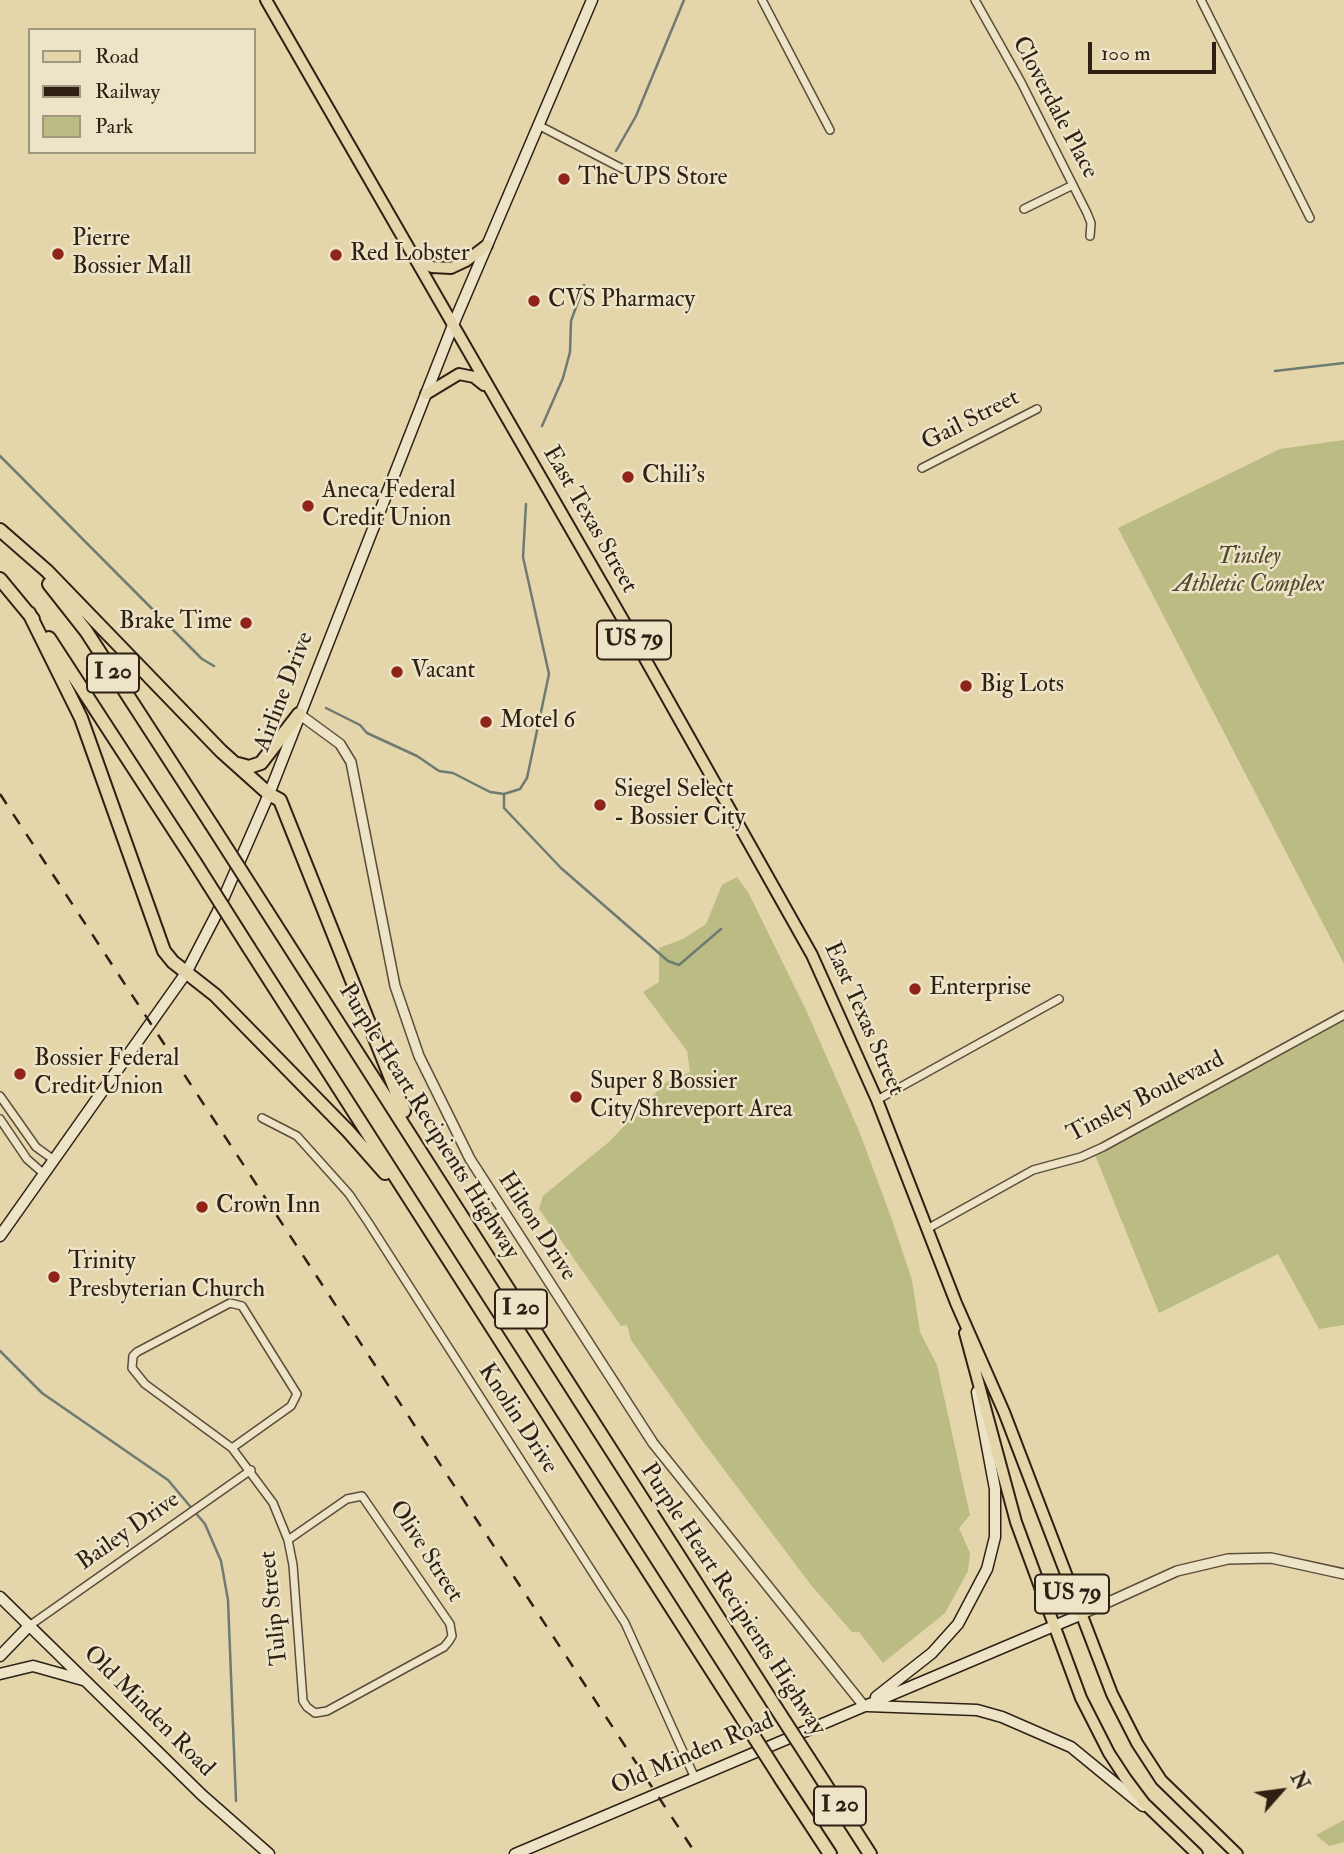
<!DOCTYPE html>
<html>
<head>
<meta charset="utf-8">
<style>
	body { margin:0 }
	#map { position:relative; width:1344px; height:1854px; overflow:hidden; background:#e4d5ab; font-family:"IM FELL Double Pica",serif }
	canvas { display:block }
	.legend { position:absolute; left:28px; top:28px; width:228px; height:126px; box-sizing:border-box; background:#ede4c8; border:2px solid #a19680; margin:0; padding:9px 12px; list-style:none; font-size:21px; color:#2f2014 }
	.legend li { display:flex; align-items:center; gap:14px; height:35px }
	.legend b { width:35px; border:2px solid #a19680 }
	.north { position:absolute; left:1246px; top:1756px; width:70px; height:70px; -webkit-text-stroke:5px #ede4c8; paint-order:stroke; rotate:62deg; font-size:19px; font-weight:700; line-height:28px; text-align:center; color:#2f2014 }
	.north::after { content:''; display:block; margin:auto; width:24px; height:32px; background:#2f2014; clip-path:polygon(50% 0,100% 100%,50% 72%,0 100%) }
	.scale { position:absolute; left:1088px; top:42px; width:128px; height:32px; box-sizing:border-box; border:4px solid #2f2014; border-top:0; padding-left:9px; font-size:21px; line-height:24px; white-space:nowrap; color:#2f2014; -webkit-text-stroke:5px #ede4c8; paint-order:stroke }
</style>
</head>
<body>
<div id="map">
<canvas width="1344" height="1854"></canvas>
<ul class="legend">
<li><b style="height:9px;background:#e4d5ab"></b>Road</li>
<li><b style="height:9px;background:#2f2014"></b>Railway</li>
<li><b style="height:19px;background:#bbbb84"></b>Park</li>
</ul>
<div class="north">N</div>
<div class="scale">100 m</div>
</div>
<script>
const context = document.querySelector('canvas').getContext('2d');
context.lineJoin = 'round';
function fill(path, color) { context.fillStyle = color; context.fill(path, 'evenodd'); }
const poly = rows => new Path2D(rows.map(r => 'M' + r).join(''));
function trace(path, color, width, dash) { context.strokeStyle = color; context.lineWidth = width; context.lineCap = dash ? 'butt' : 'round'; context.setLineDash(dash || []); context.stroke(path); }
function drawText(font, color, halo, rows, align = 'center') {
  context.font = font + ' "IM FELL Double Pica",serif'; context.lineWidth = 5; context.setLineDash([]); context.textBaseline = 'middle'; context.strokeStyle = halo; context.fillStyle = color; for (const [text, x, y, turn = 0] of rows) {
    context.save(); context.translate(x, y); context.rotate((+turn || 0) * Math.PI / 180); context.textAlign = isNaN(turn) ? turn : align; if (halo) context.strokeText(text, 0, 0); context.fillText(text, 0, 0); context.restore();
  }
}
fill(poly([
	[1344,440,1344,964,1118,528,1280,449],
	[737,877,748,892,807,1012,859,1131,890,1214,912,1280,920,1332,937,1365,970,1515,959,1528,970,1553,968,1571,945,1613,883,1663,859,1632,852,1632,811,1585,701,1439,631,1340,627,1325,621,1326,539,1209,543,1196,610,1141,666,1082,690,1072,687,1051,643,992,659,982,659,948,683,939,706,924,722,885],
	[1344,1020,1344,1325,1319,1329,1278,1254,1159,1313,1095,1155],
	[1344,1820,1344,1842,1329,1846,1316,1835]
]), '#bbbb84');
trace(poly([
	[616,151,636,116,684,0],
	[1275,371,1344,363],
	[542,426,563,378,570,352,571,321,584,285],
	[0,456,202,659,214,666],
	[326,708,360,725,367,733,417,756,439,771,453,773,490,792,504,794,520,789,527,778,549,674,523,557,526,504],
	[504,795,504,808,561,868,668,961,679,965,721,929],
	[0,1351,42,1393,168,1480,205,1524,221,1561,228,1600,236,1801]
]), '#6d7b72', 2.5);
const minor = poly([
	[762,0,830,130],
	[975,0,1021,82,1087,213,1091,223,1090,236],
	[1201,0,1310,218],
	[538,125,623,169],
	[1024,209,1073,185],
	[922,468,1037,409],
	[0,1096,36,1147,54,1160],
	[877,1100,1059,999],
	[262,1118,297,1136,349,1194,368,1222,625,1623,694,1776],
	[0,1119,27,1159,44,1174],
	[927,1229,1033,1170,1081,1157,1103,1147,1344,1015],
	[232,1448,291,1406,297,1394,242,1306,230,1303,137,1352,133,1356,132,1368,145,1384,232,1448,273,1503,288,1540,293,1565,303,1701,307,1707,315,1713,327,1711,444,1647,449,1641,452,1636,450,1624,362,1496,347,1499,288,1540],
	[29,1626,251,1470]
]);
const tertiary = poly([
	[299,714,340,744,351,762,395,986,419,1056,470,1159,653,1443,864,1706],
	[1080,1615,1177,1571,1228,1559,1271,1558,1344,1574]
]);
const secondary = poly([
	[0,1236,186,973,217,913,269,794,453,325,592,0],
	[0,1597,202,1795,269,1854],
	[0,1656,29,1626],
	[0,1674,33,1666,83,1680],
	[876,1697,932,1653,958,1624,987,1569,995,1537,995,1489,977,1392],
	[868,1706,977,1710,1002,1717,1071,1747,1143,1806],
	[515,1854,1080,1615]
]);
const primary = poly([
	[266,0,626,625,812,955,877,1100,956,1303,1004,1412,1112,1694,1137,1743,1161,1780,1237,1854],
	[415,259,432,267,451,268,466,261,487,245],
	[426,394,459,374,474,377,484,385],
	[965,1333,1016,1522,1081,1698,1109,1753,1126,1779,1144,1803,1197,1854]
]);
const motorway = poly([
	[0,530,47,571,221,751,269,794,280,800,404,1111],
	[0,579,33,619],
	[49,584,86,631,211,824],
	[29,613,81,718,164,951,173,962,215,995,348,1131,385,1173],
	[49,638,194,861],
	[238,764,249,767,261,763,299,714],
	[266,910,776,1708],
	[249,948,744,1721],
	[809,1759,870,1854],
	[781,1779,830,1854]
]);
trace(minor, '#5c4d3a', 10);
trace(tertiary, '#5c4d3a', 12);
trace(secondary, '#2f2014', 13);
trace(primary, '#2f2014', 14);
trace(motorway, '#2f2014', 16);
trace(minor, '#ede4c8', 7);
trace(tertiary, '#ede4c8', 9);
trace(secondary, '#ede4c8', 10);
trace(primary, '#e4d5ab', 10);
trace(motorway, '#e4d5ab', 12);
trace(poly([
	[0,794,696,1854]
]), '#2f2014', 2.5, [12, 12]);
const motorwayBridge = poly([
	[211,824,266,910],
	[194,861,249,948],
	[776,1708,809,1759],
	[744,1721,781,1779]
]);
trace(motorwayBridge, '#2f2014', 16, []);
trace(motorwayBridge, '#e4d5ab', 12);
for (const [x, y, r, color] of [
	[564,179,7,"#8f2418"],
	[58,254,7,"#8f2418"],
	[336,255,7,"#8f2418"],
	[534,301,7,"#8f2418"],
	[628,477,7,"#8f2418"],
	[308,506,7,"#8f2418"],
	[246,623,7,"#8f2418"],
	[397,672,7,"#8f2418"],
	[966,686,7,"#8f2418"],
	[486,722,7,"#8f2418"],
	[600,805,7,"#8f2418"],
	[915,989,7,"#8f2418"],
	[20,1074,7,"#8f2418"],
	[576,1097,7,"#8f2418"],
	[202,1207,7,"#8f2418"],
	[54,1277,7,"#8f2418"]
]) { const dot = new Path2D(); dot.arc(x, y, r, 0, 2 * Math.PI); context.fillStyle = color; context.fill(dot); trace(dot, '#ede4c8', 2.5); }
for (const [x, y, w] of [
	[634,640,74],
	[113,673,52],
	[521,1309,52],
	[1072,1594,74],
	[840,1806,52]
]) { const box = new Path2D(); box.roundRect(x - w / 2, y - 19.5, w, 39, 5); context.fillStyle = '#ede4c8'; context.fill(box); trace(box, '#2f2014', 2); }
drawText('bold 23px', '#2f2014', null, [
	["US 79",634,640],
	["I 20",113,673],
	["I 20",521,1309],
	["US 79",1072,1594],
	["I 20",840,1806]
]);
drawText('24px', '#2f2014', '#ede4c8', [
	["Cloverdale Place",1054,108,62],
	["Gail Street",971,421,-27],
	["East Texas Street",589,520,60],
	["Airline Drive",285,692,-69],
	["East Texas Street",863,1019,66],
	["Tinsley Boulevard",1146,1098,-27],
	["Purple Heart Recipients Highway",428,1122,58],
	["Hilton Drive",536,1227,57],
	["Knolin Drive",517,1419,57],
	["Bailey Drive",129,1532,-35],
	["Olive Street",425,1552,57],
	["Purple Heart Recipients Highway",732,1600,57],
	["Tulip Street",275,1608,-96],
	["Old Minden Road",148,1712,45],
	["Old Minden Road",693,1755,-23]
]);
drawText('24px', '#2f2014', '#ede4c8', [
	["The UPS Store",578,179],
	["Pierre",72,240],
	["Bossier Mall",72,268],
	["Red Lobster",350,255],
	["CVS Pharmacy",548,301],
	["Chili's",642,477],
	["Aneca Federal",322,492],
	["Credit Union",322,520],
	["Brake Time",232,623,"right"],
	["Vacant",411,672],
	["Big Lots",980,686],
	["Motel 6",500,722],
	["Siegel Select",614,791],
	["- Bossier City",614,819],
	["Enterprise",929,989],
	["Bossier Federal",34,1060],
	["Credit Union",34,1088],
	["Super 8 Bossier",590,1083],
	["City/Shreveport Area",590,1111],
	["Crown Inn",216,1207],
	["Trinity",68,1263],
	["Presbyterian Church",68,1291]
], 'left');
drawText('italic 24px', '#524730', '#ede4c8', [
	["Tinsley",1249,558],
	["Athletic Complex",1249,586]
]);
</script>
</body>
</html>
